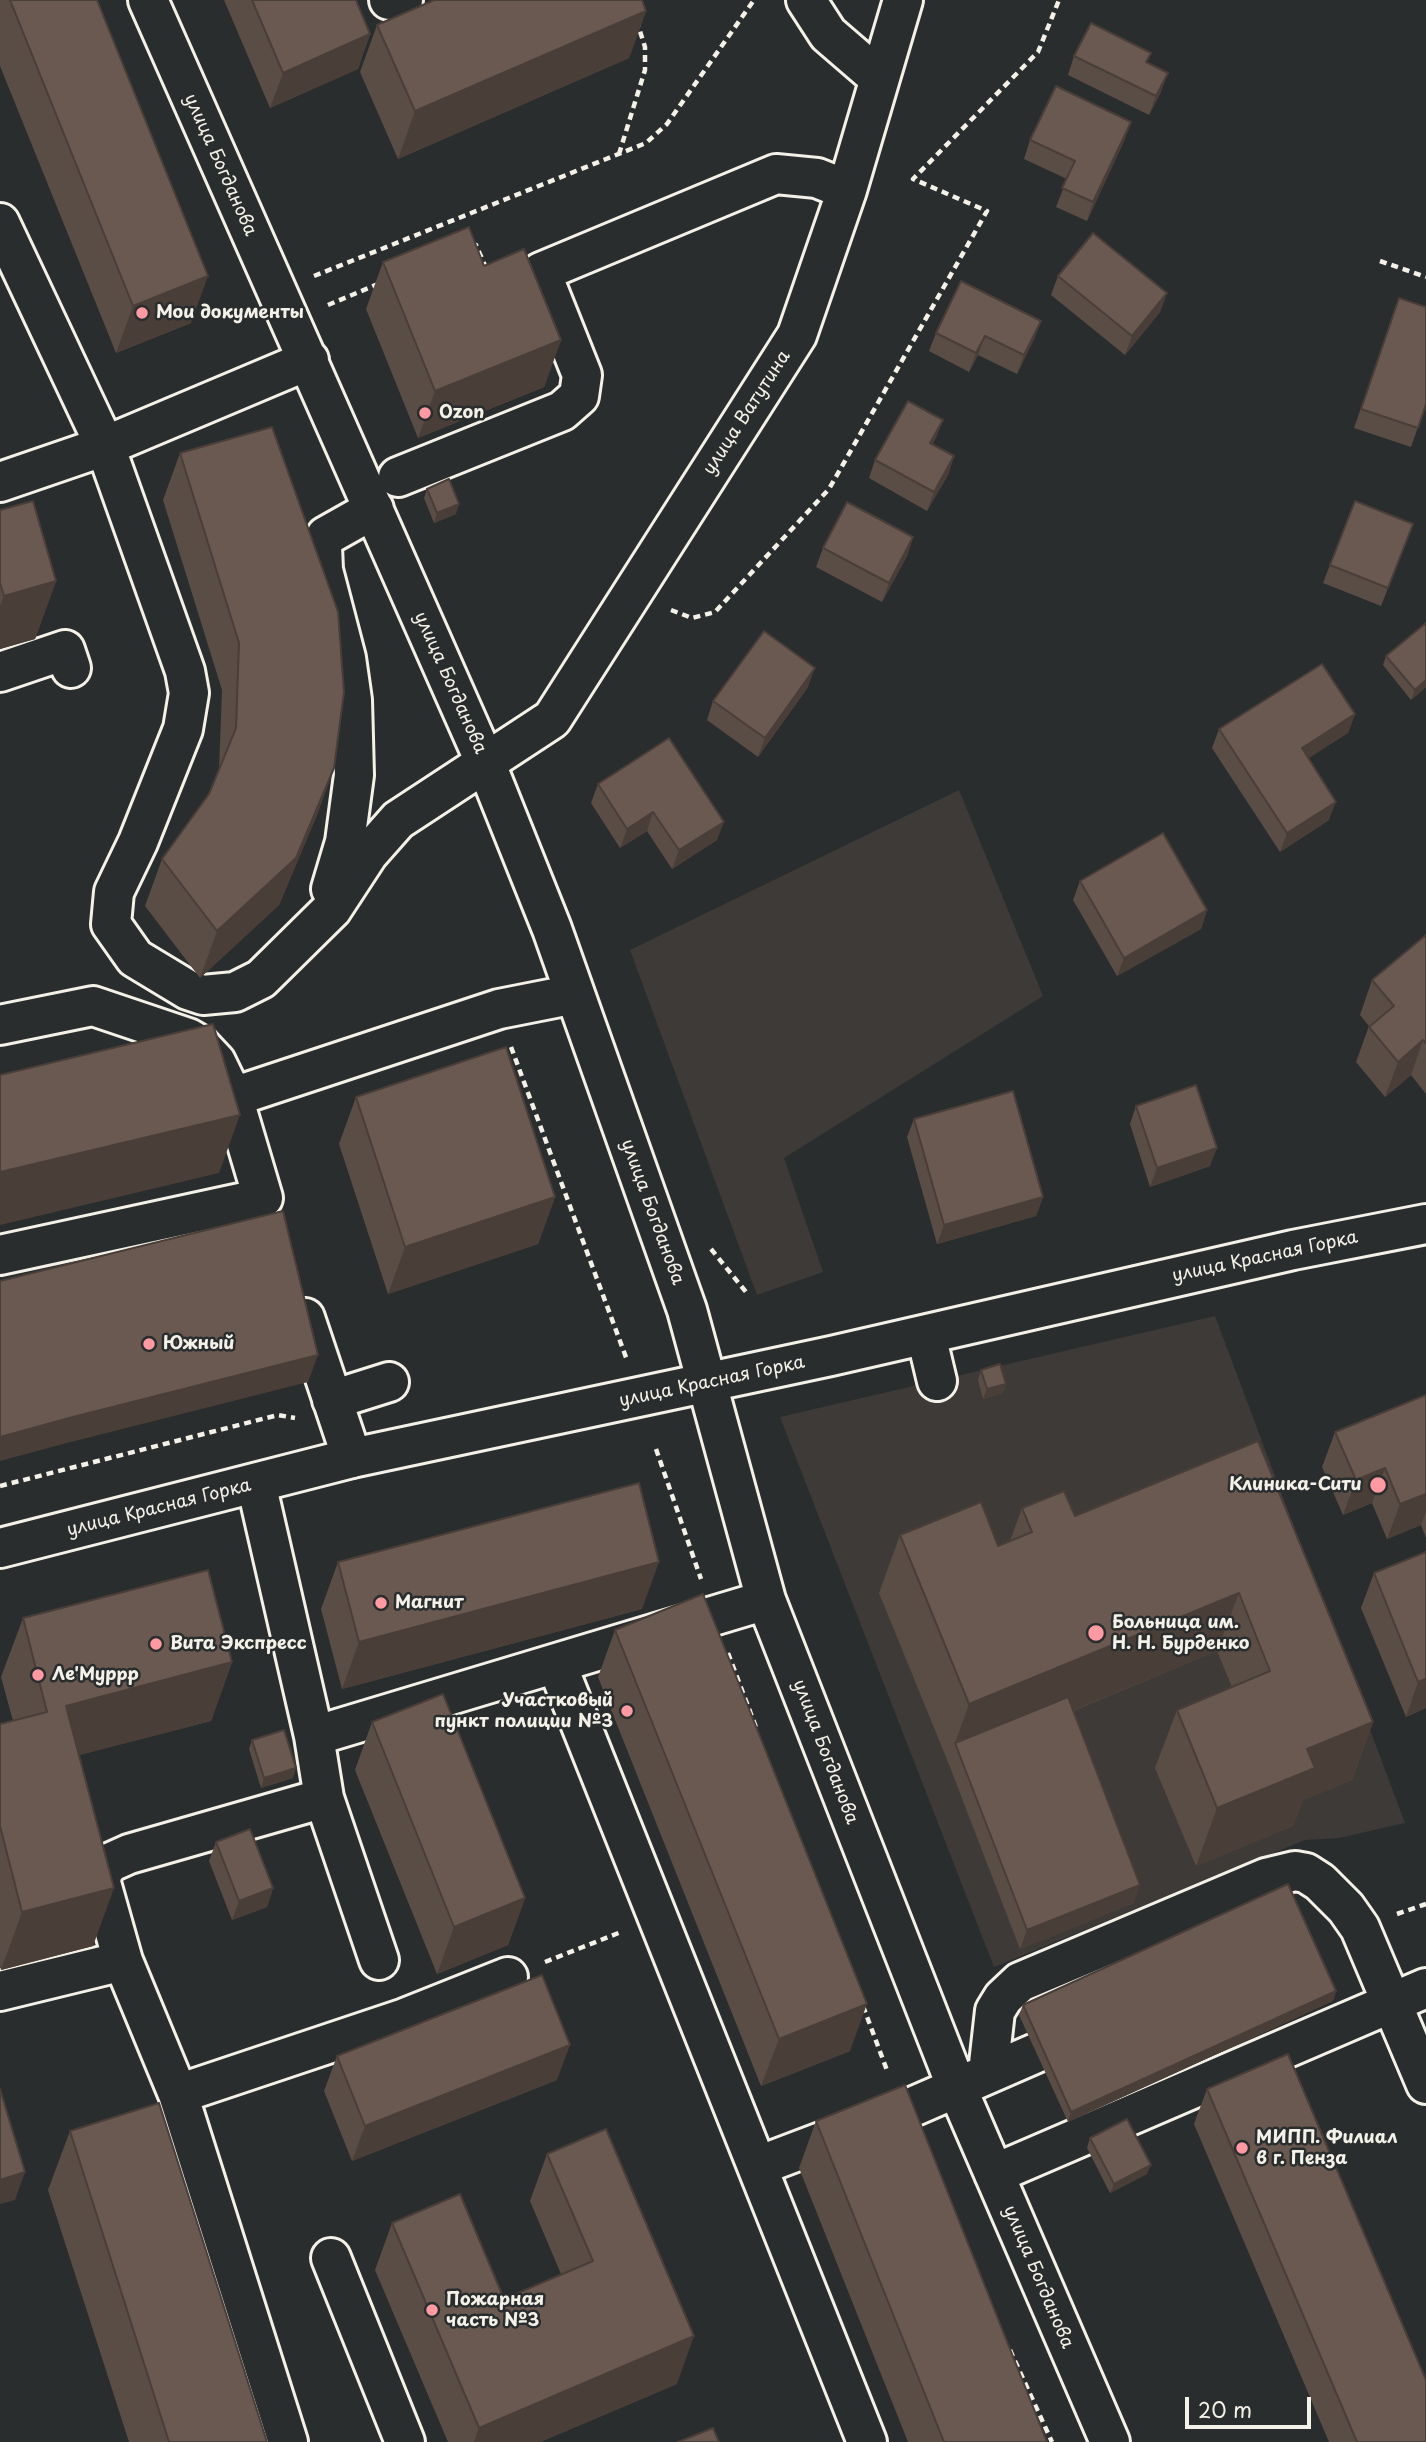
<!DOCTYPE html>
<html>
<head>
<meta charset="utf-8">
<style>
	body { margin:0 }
	#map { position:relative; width:1426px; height:2442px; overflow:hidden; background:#2a2d2e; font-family:"Playpen Sans",sans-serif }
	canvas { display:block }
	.scale { position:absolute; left:1185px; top:2397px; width:126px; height:32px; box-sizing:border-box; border:4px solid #f4f1e8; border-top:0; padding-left:9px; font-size:21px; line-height:24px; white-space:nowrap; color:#f4f1e8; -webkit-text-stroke:5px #2a2d2e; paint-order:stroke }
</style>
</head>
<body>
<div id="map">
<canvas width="1426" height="2442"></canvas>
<div class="scale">20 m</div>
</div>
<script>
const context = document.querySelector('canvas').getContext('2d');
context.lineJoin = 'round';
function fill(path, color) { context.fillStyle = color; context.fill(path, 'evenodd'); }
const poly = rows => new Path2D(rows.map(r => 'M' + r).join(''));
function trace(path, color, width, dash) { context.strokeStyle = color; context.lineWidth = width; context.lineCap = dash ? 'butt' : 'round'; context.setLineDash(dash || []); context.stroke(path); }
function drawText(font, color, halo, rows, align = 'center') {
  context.font = font + ' "Playpen Sans",sans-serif'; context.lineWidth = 5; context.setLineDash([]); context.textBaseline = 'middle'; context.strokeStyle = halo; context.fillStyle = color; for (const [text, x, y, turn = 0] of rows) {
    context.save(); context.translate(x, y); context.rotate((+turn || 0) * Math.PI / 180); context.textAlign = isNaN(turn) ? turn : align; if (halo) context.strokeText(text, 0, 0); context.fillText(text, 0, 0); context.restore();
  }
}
fill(poly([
	[959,790,1043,996,784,1158,823,1272,757,1295,630,950],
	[1215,1316,1405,1823,1339,1838,1305,1840,994,1967,780,1417]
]), '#3d3a38');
const minor = poly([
	[148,0,486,764,552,929,687,1310,766,1600,957,2088,1110,2442],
	[389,0,403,0],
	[806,0,828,34,879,78],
	[0,223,105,446,0,482],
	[309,360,105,446,185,671,189,693,183,729,138,842,114,892,111,924,135,958,188,990,203,995,235,992,261,979,332,909,368,854,398,820,552,719,797,335,847,190,903,0],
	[398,477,562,411,579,396,582,375,541,272,776,174,817,178,847,190],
	[0,672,65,650,71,668],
	[331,889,345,842,354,775,352,700,346,658,323,570,322,546,326,536,374,509],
	[0,1025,93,1006,188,1038,200,1045,216,1062,233,1097,263,1198,0,1255],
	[233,1097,499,1009,575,994],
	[305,1318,352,1458],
	[926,1335,937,1381],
	[332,1400,389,1382],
	[256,1483,314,1736,766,1600],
	[557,1665,867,2442],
	[314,1736,324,1798,379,1960],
	[123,1961,178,2094,288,2442],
	[0,1991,123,1961,101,1883,102,1873,109,1863,129,1854,324,1798],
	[988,2073,995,2011,1003,1998,1020,1982,1266,1878,1295,1871,1306,1873,1320,1882,1346,1908,1360,1928,1426,2084],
	[178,2094,405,2018,508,1977],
	[758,2166,903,2111,1036,2053],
	[994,2174,1426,1988],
	[331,2258,405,2442]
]);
const major = poly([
	[0,1548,352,1458,831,1356,1293,1250,1426,1224]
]);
trace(minor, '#f4f1e8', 44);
trace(major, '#f4f1e8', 44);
trace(poly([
	[619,154,645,70,645,47,638,25],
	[471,247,476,245,487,270],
	[1380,261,1426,277],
	[314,276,646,143,667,124,754,0],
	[328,305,378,284],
	[671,610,692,618,715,612,829,489,987,211,913,179,1038,52,1059,0],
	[511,1047,627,1360],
	[711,1249,746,1292],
	[656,1449,701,1579],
	[0,1486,278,1415,295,1418],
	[728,1653,757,1730],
	[1397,1914,1426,1904],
	[545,1962,621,1932],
	[863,2006,888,2073],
	[1010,2350,1052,2442]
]), '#f4f1e8', 4.5, [7, 5]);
trace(minor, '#2a2d2e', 38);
trace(major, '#2a2d2e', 38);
fill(poly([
	[0,0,97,0,191,323,116,353,0,66],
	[224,0,356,0,370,34,358,69,270,108],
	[646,11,629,58,398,159,360,72,377,25],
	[1074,56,1147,63,1161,92,1149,115,1068,75],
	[1131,122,1124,141,1087,221,1056,207,1067,179,1024,159,1030,140],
	[383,262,484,266,561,340,544,387,418,438,366,309],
	[1058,276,1167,293,1160,312,1125,355,1051,295],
	[1399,298,1426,404,1411,447,1354,428],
	[1041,321,1034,339,1017,374,978,355,969,372,929,351,936,333],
	[943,420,932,445,954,456,948,475,927,511,869,478,875,460],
	[180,453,334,768,317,815,279,905,200,978,145,906,162,859,209,794,219,770,222,690,163,500],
	[427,489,456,514,434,523,424,498],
	[0,510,56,581,35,639,0,649],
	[913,537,907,556,882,602,816,567,823,548],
	[1406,542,1381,606,1323,583,1330,565],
	[1426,623,1426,687,1411,700,1383,665,1386,656],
	[808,687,758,757,707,720,713,701],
	[1355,714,1348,733,1308,758,1329,820,1280,852,1212,748,1219,729],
	[598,784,717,840,672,869,647,831,620,848,591,803],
	[1080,881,1207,910,1201,929,1117,976,1073,900],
	[1426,935,1426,1094,1411,1075,1385,1097,1356,1062,1369,1026,1360,1015,1372,980],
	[356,1097,555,1197,538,1244,388,1294,339,1144],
	[1136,1106,1210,1166,1150,1187,1130,1124],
	[914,1119,1043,1197,1036,1216,937,1244,907,1137],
	[981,1370,1003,1393,983,1399,978,1380],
	[1426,1395,1426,1538,1421,1525,1387,1539,1372,1503,1343,1515,1322,1467,1335,1432],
	[1258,1441,1373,1722,1352,1780,1303,1800,1293,1826,1196,1866,1155,1768,1177,1710,1232,1687,1217,1651,1073,1711,1134,1903,1020,1949,948,1762,879,1593,900,1535,998,1546,1010,1541,1022,1508,1075,1516],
	[1426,1552,1426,1708,1406,1717,1361,1608,1374,1573],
	[338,1562,642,1609,342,1689,321,1609],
	[23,1618,232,1662,211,1721,79,1755,93,1946,1,1970,0,1966,0,1724,13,1721,1,1677],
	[615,1630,850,2051,761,2086,598,1677],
	[372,1722,525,1898,508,1945,437,1974,355,1770],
	[252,1740,293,1778,261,1788,249,1749],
	[216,1842,273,1888,267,1907,232,1920,209,1861],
	[1336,1991,1333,2001,1068,2122,1019,2015,1023,2005],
	[337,2056,557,2080,352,2161,324,2091],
	[1207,2089,1426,2442,1329,2442,1194,2124],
	[816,2121,1047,2442,908,2442,799,2168],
	[70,2131,267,2442,129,2442,48,2190],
	[1090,2138,1147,2174,1110,2193,1087,2148],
	[547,2154,677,2384,540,2442,448,2442,375,2270,392,2223,504,2299,561,2274,530,2201]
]), '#5a4d46');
fill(poly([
	[646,11,629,58,398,159,415,111],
	[370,34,358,69,270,108,283,73],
	[1168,73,1161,92,1149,115,1156,96],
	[1131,122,1124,141,1087,221,1093,202],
	[208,276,191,323,116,353,133,306],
	[1167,293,1160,312,1125,355,1132,336],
	[1041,321,1034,339,1017,374,1024,355],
	[985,336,978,355,969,372,976,353],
	[561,340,544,387,418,438,435,391],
	[943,420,936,438,923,462,930,443],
	[954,456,948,475,927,511,934,492],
	[459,504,456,514,434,523,437,513],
	[913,537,907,556,882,602,889,583],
	[56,581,35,639,0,649,0,606,4,596],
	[815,668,808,687,758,757,765,738],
	[1426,680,1426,687,1411,700,1415,690],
	[1355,714,1348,733,1295,767,1302,748],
	[334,768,317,815,279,905,200,978,217,931],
	[1336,802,1329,820,1280,852,1287,833],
	[653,812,647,831,620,848,627,829],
	[724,822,717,840,672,869,679,850],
	[1207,910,1201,929,1117,976,1124,958],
	[1423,1040,1411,1075,1385,1097,1398,1062],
	[240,1115,219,1173,0,1225,0,1172],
	[1217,1148,1210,1166,1150,1187,1157,1168],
	[555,1197,538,1244,388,1294,405,1247],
	[1043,1197,1036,1216,937,1244,944,1225],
	[318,1355,308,1382,63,1444,0,1461,0,1437,73,1417],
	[1006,1384,1003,1393,983,1399,987,1389],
	[1385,1468,1372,1503,1343,1515,1356,1480],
	[1426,1494,1426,1511,1421,1525,1387,1539,1400,1504],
	[659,1562,642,1609,342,1689,359,1642],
	[1239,1593,1217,1651,960,1757,955,1743,969,1704],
	[232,1662,211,1721,45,1764,66,1706],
	[1426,1679,1426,1708,1406,1717,1418,1682],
	[1373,1722,1352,1780,1303,1800,1293,1826,1196,1866,1217,1808,1307,1749],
	[296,1768,293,1778,261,1788,264,1778],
	[1140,1885,1134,1903,1020,1949,1027,1930],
	[114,1888,93,1946,1,1970,22,1912],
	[273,1888,267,1907,232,1920,239,1901],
	[525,1898,508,1945,437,1974,454,1927],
	[1336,1991,1333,2001,1068,2122,1071,2112],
	[867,2004,850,2051,761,2086,779,2039],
	[570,2045,557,2080,352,2161,365,2126],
	[1151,2165,1147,2174,1110,2193,1114,2184],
	[25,2172,15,2200,0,2204,0,2180],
	[694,2336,677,2384,540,2442,474,2442,479,2428]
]), '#4a3e39');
const building = poly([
	[10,0,97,0,208,276,133,306,10,0],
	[252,0,356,0,370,34,283,73,252,0],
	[434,0,642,0,646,11,415,111,377,25,434,0],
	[1091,23,1151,53,1146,62,1168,73,1156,96,1074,56,1091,23],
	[1056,86,1131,122,1093,202,1062,188,1075,161,1030,140,1056,86],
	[469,227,484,266,524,249,561,340,435,391,383,262,469,227],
	[1093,233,1167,293,1132,336,1058,276,1093,233],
	[961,281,1041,321,1024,355,985,336,976,353,936,333,961,281],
	[1399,298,1426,307,1426,404,1418,428,1361,409,1399,298],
	[908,401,943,420,930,443,954,456,934,492,875,460,908,401],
	[272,427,338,612,344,692,334,768,296,858,217,931,162,859,209,794,236,728,239,643,180,453,272,427],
	[449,479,459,504,437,513,427,489,449,479],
	[33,501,56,581,4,596,0,583,0,510,33,501],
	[1355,501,1413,524,1388,588,1330,565,1355,501],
	[847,502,913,537,889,583,823,548,847,502],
	[1426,623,1426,680,1415,690,1386,656,1426,623],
	[764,631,815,668,765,738,713,701,764,631],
	[1322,664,1355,714,1302,748,1336,802,1287,833,1219,729,1322,664],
	[669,738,724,822,679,850,653,812,627,829,598,784,669,738],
	[1163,833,1207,910,1124,958,1080,881,1163,833],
	[1426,935,1426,1043,1423,1040,1398,1062,1369,1027,1394,1006,1372,980,1426,935],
	[213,1024,240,1115,0,1172,0,1075,213,1024],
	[506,1047,555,1197,405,1247,356,1097,506,1047],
	[1196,1085,1217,1148,1157,1168,1136,1106,1196,1085],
	[1013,1091,1043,1197,944,1225,914,1119,1013,1091],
	[283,1211,318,1355,73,1417,0,1437,0,1281,283,1211],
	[1000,1364,1006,1384,987,1389,981,1370,1000,1364],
	[1426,1395,1426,1494,1400,1504,1385,1468,1356,1480,1335,1432,1426,1395],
	[1258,1441,1373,1722,1307,1749,1315,1768,1217,1808,1177,1710,1270,1671,1239,1593,969,1704,900,1535,981,1502,998,1546,1032,1532,1022,1508,1064,1491,1075,1516,1258,1441],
	[639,1483,659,1562,359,1642,338,1562,639,1483],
	[1426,1552,1426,1679,1418,1682,1374,1573,1426,1552],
	[208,1570,232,1662,66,1706,114,1888,22,1912,0,1826,0,1724,47,1712,23,1618,208,1570],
	[703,1594,867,2004,779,2039,615,1630,703,1594],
	[443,1694,525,1898,454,1927,372,1722,443,1694],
	[1068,1697,1140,1885,1027,1930,955,1743,1068,1697],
	[284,1730,296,1768,264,1778,252,1740,284,1730],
	[250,1829,273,1888,239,1901,216,1842,250,1829],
	[1288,1884,1336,1991,1071,2112,1023,2005,1288,1884],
	[542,1975,570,2045,365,2126,337,2056,542,1975],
	[1288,2054,1426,2380,1426,2442,1357,2442,1207,2089,1288,2054],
	[905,2085,1047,2442,944,2442,816,2121,905,2085],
	[0,2089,25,2172,0,2180,0,2089],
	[159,2103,267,2442,169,2442,70,2131,159,2103],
	[1127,2119,1151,2165,1114,2184,1090,2138,1127,2119],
	[606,2129,694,2336,479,2428,392,2223,460,2194,504,2299,593,2261,547,2154,606,2129],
	[713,2428,719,2442,678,2442,713,2428]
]);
fill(building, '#695951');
trace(building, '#4a3e39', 2);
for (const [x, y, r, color] of [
	[142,313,7,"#ff9aa2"],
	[425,413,7,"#ff9aa2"],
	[149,1344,7,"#ff9aa2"],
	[1378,1485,9,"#ff9aa2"],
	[381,1603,7,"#ff9aa2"],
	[1096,1633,9,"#ff9aa2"],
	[156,1644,7,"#ff9aa2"],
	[38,1675,7,"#ff9aa2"],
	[627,1711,7,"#ff9aa2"],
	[1242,2148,7,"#ff9aa2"],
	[432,2310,7,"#ff9aa2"]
]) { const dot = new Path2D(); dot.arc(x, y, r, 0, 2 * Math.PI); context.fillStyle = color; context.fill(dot); trace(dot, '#2a2d2e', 2.5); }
drawText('18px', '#f4f1e8', '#2a2d2e', [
	["улица Богданова",220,165,66],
	["улица Ватутина",747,413,-57],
	["улица Богданова",450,683,66],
	["улица Богданова",652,1212,70],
	["улица Красная Горка",1265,1257,-12],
	["улица Красная Горка",712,1382,-12],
	["улица Красная Горка",159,1508,-14],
	["улица Богданова",825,1752,69],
	["улица Богданова",1038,2277,67]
]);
drawText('bold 18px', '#f4f1e8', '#2a2d2e', [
	["Мои документы",156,313],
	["Ozon",439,413],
	["Южный",163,1344],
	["Клиника-Сити",1362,1485,"right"],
	["Магнит",395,1603],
	["Больница им.",1112,1623],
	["Н. Н. Бурденко",1112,1644],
	["Вита Экспресс",170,1644],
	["Ле'Муррр",52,1675],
	["Участковый",613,1701,"right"],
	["пункт полиции №3",613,1722,"right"],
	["МИПП. Филиал",1256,2138],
	["в г. Пенза",1256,2159],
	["Пожарная",446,2300],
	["часть №3",446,2321]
], 'left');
</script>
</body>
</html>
